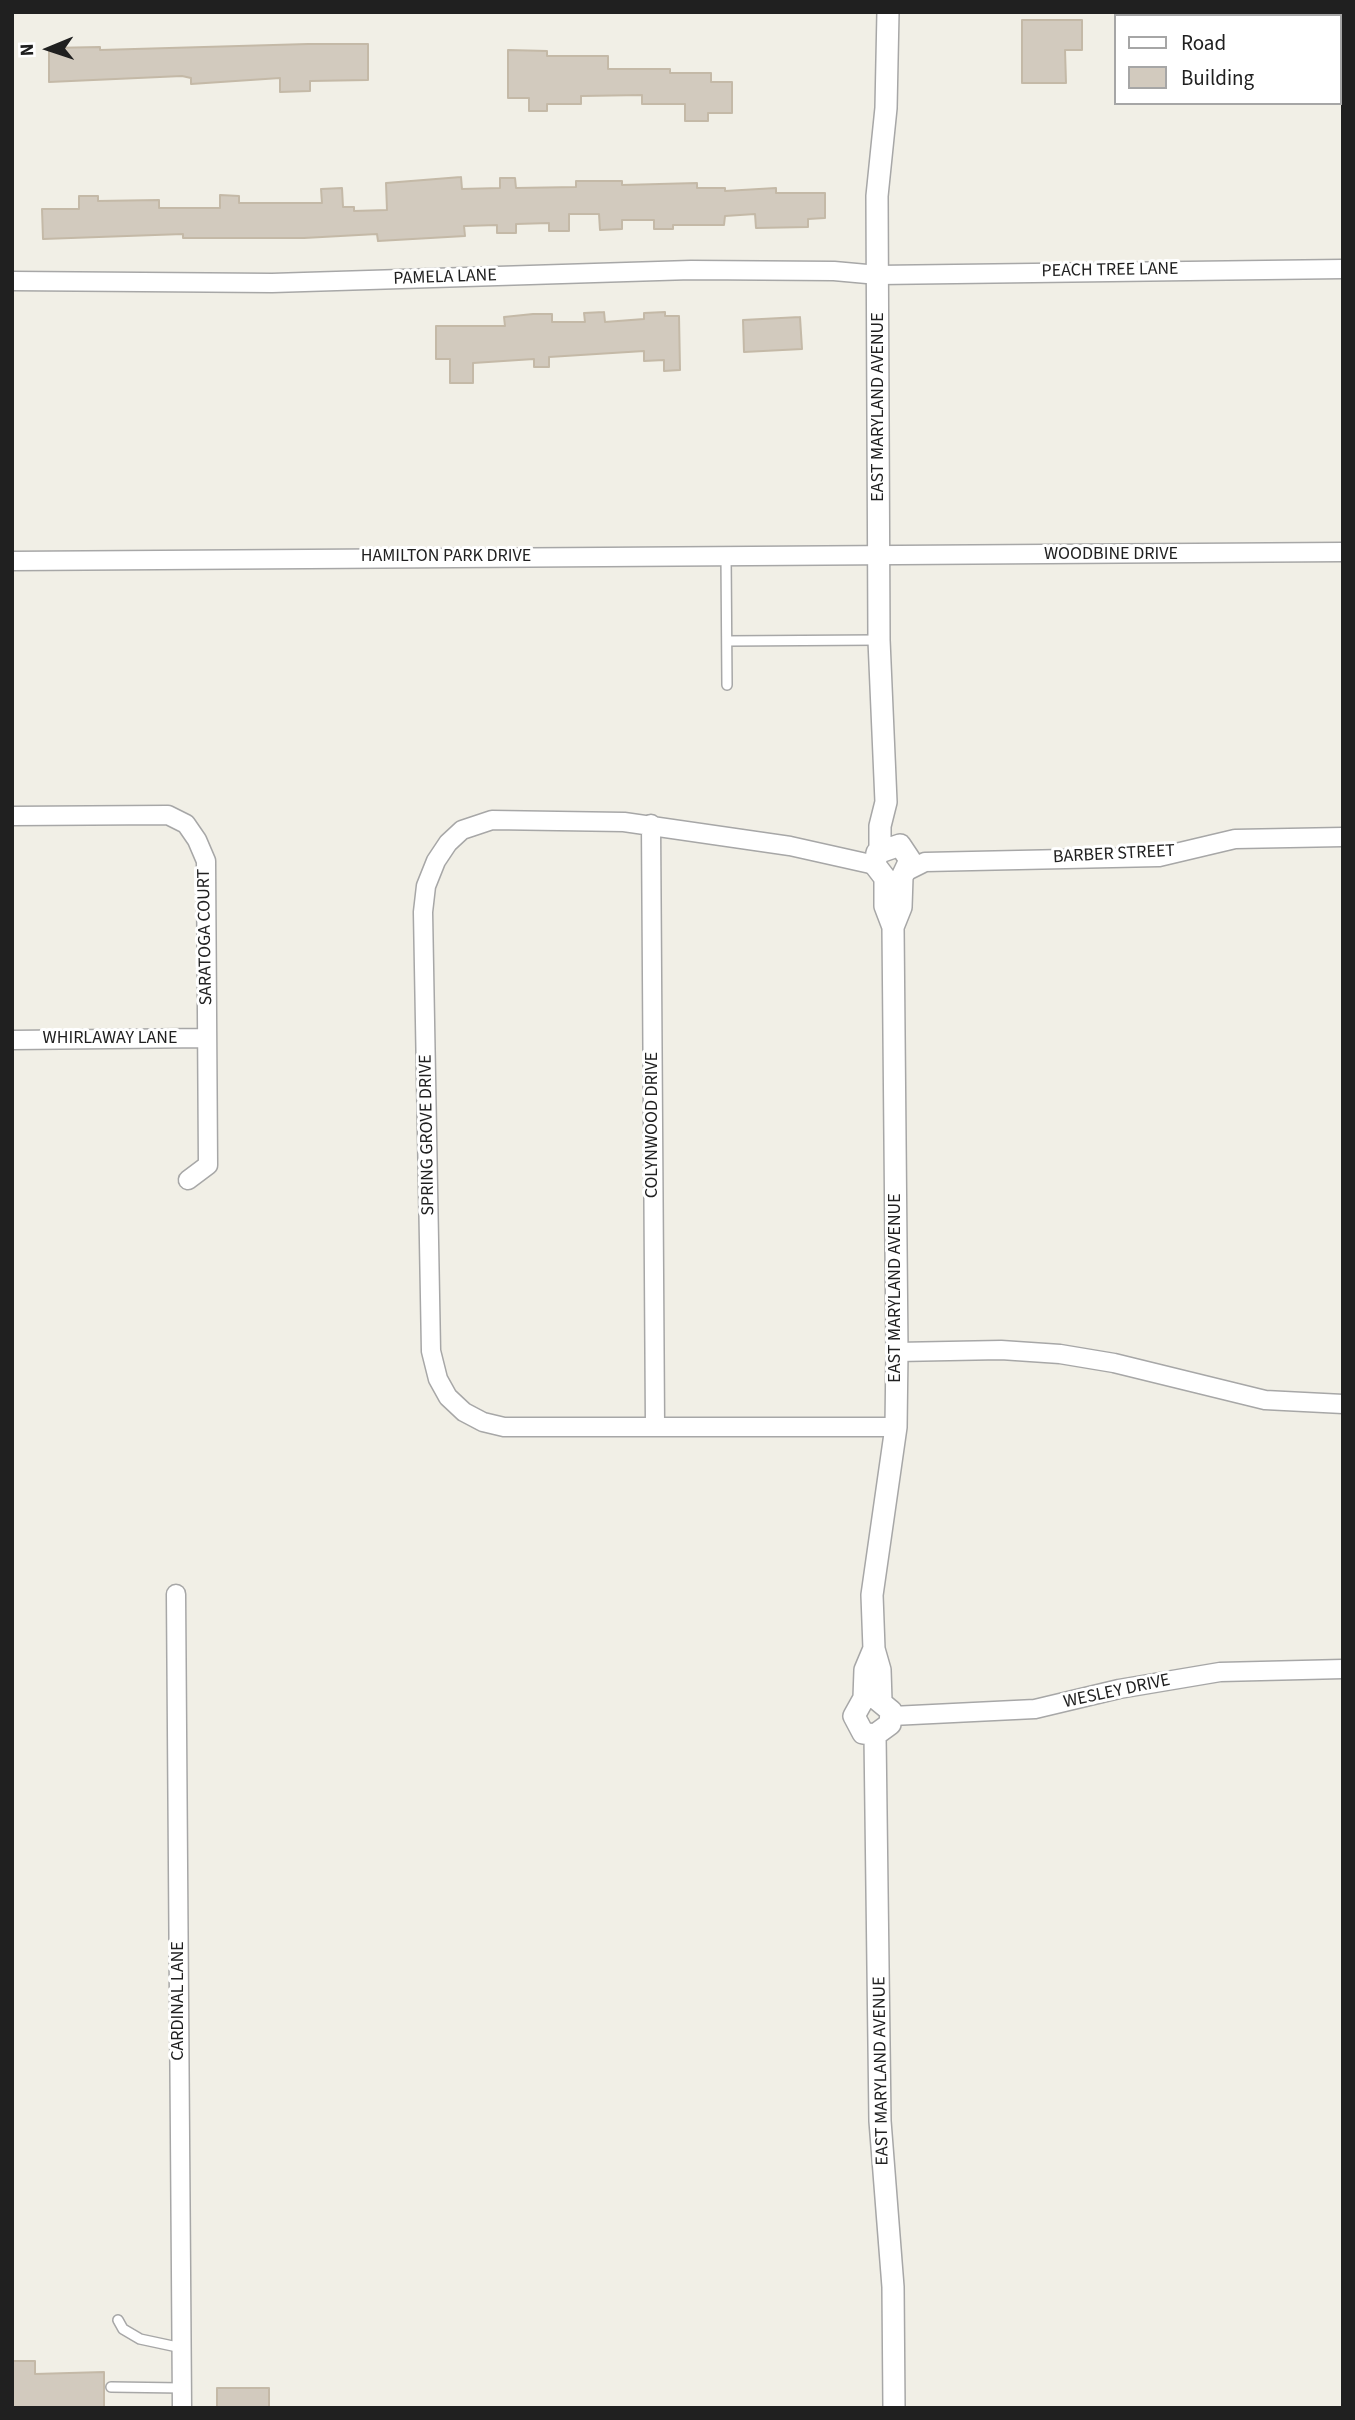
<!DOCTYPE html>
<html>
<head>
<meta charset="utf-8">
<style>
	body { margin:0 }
	#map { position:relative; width:1355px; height:2420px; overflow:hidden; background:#f1efe6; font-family:"Source Sans 3",sans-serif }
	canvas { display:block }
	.frame { position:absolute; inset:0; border:14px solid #202020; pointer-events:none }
	.legend { position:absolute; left:1114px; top:14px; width:228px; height:91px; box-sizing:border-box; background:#fff; border:2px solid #a6a6a6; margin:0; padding:9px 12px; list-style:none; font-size:21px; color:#202020 }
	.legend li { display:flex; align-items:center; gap:14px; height:35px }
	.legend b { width:35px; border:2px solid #a6a6a6 }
	.north { position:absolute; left:14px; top:14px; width:70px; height:70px; -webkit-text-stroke:5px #fff; paint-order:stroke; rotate:268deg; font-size:19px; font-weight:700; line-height:28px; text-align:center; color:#202020 }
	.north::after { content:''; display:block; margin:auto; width:24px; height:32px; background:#202020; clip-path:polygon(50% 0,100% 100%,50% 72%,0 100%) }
</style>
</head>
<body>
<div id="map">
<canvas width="1355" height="2420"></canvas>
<div class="frame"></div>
<ul class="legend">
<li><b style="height:9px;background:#fff"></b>Road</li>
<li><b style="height:19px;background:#d2cabe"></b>Building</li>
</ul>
<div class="north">N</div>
</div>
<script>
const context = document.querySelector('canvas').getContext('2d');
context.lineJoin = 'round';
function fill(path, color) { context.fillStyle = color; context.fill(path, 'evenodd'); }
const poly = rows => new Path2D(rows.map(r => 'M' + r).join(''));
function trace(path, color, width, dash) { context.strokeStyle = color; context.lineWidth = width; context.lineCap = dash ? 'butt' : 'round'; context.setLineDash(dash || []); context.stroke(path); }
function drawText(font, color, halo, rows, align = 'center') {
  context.font = font + ' "Source Sans 3",sans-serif'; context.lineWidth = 6; context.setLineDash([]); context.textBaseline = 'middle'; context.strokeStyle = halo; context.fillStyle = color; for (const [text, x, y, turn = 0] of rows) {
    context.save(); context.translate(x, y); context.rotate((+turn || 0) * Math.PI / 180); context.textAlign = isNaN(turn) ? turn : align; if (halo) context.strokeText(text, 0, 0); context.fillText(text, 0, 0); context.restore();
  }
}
const building = poly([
	[1022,20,1082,20,1082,50,1065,50,1066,83,1022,83,1022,20],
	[308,44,368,44,368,80,310,81,310,91,280,92,280,78,191,84,191,78,182,76,49,82,49,48,100,47,100,50,308,44],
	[508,50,547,51,547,56,608,56,608,69,670,69,670,73,711,73,711,82,732,82,732,113,708,113,708,121,685,121,685,104,642,104,642,95,581,96,581,104,547,104,547,111,529,111,529,98,508,98,508,50],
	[461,177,462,189,500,188,500,178,515,178,516,188,576,187,576,181,622,181,622,185,697,183,697,188,725,188,725,191,776,188,776,193,825,193,825,218,808,219,808,227,756,228,755,214,725,216,724,225,673,225,673,229,654,229,654,220,622,220,622,229,600,230,599,214,569,214,569,231,549,231,549,223,516,224,516,233,497,233,497,225,464,226,465,236,378,241,377,234,304,238,183,238,183,234,43,239,42,209,79,209,79,196,98,196,98,201,159,200,159,208,220,208,220,195,239,196,239,203,322,203,321,189,342,188,343,207,354,207,354,211,387,210,386,183,461,177],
	[604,312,605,322,644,319,644,313,665,312,665,316,679,316,680,370,664,371,664,360,644,361,644,351,549,357,549,367,534,367,534,359,473,363,473,383,450,383,450,359,436,359,436,326,505,326,504,317,533,314,552,314,552,322,585,322,584,313,604,312],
	[800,317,802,349,744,352,743,320,800,317],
	[12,2361,35,2361,35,2374,104,2372,104,2408,12,2408,12,2361],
	[217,2388,269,2388,269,2408,217,2408,217,2388]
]);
fill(building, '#d2cabe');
trace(building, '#c4b9a7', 2);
const service = poly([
	[726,555,727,685],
	[727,641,878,640],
	[118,2320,123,2329,140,2339,182,2348],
	[111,2387,182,2388]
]);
const minor = poly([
	[12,281,272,283,691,270,834,271,878,275,1343,269],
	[12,561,1343,552],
	[12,816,168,815,186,824,197,840,206,861,208,1165,188,1180],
	[651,824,655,1425],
	[875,865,790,846,624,822,492,820,462,830,448,843,436,861,426,886,423,912,431,1351,438,1379,448,1397,464,1412,483,1422,504,1427,896,1427],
	[907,871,925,862,1159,857,1235,839,1343,837],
	[12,1040,207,1038],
	[897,1352,1001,1350,1060,1354,1114,1363,1265,1400,1343,1404],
	[176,1594,182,2408],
	[892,1716,1035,1709,1119,1689,1220,1672,1343,1669]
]);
const tertiary = poly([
	[880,851,880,826,886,802,879,640,877,196,886,108,888,12],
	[864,1698,874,1697,891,1711,890,1724,875,1735,863,1733,854,1716,864,1698,865,1670,873,1651],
	[881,1701,880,1670,874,1649,872,1595,896,1427,897,1352,893,927,885,906,885,878,875,865,877,853,900,845,910,860,902,877,901,907,893,927],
	[875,1735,880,2121,893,2287,894,2408]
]);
trace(service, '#a7a7a7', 12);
trace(minor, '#a7a7a7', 21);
trace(tertiary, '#a7a7a7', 24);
trace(service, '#fff', 9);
trace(minor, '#fff', 18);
trace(tertiary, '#fff', 21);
drawText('18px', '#202020', '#fff', [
	["PEACH TREE LANE",1110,271,-1],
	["PAMELA LANE",445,278,-2],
	["EAST MARYLAND AVENUE",879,407,-90],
	["WOODBINE DRIVE",1111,555],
	["HAMILTON PARK DRIVE",446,557],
	["BARBER STREET",1114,855,-3],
	["SARATOGA COURT",206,937,-91],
	["WHIRLAWAY LANE",110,1039],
	["COLYNWOOD DRIVE",653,1125,-90],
	["SPRING GROVE DRIVE",428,1135,-91],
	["EAST MARYLAND AVENUE",896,1288,-90],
	["WESLEY DRIVE",1117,1692,-12],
	["CARDINAL LANE",179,2001,-90],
	["EAST MARYLAND AVENUE",882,2071,-91]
]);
</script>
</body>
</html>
